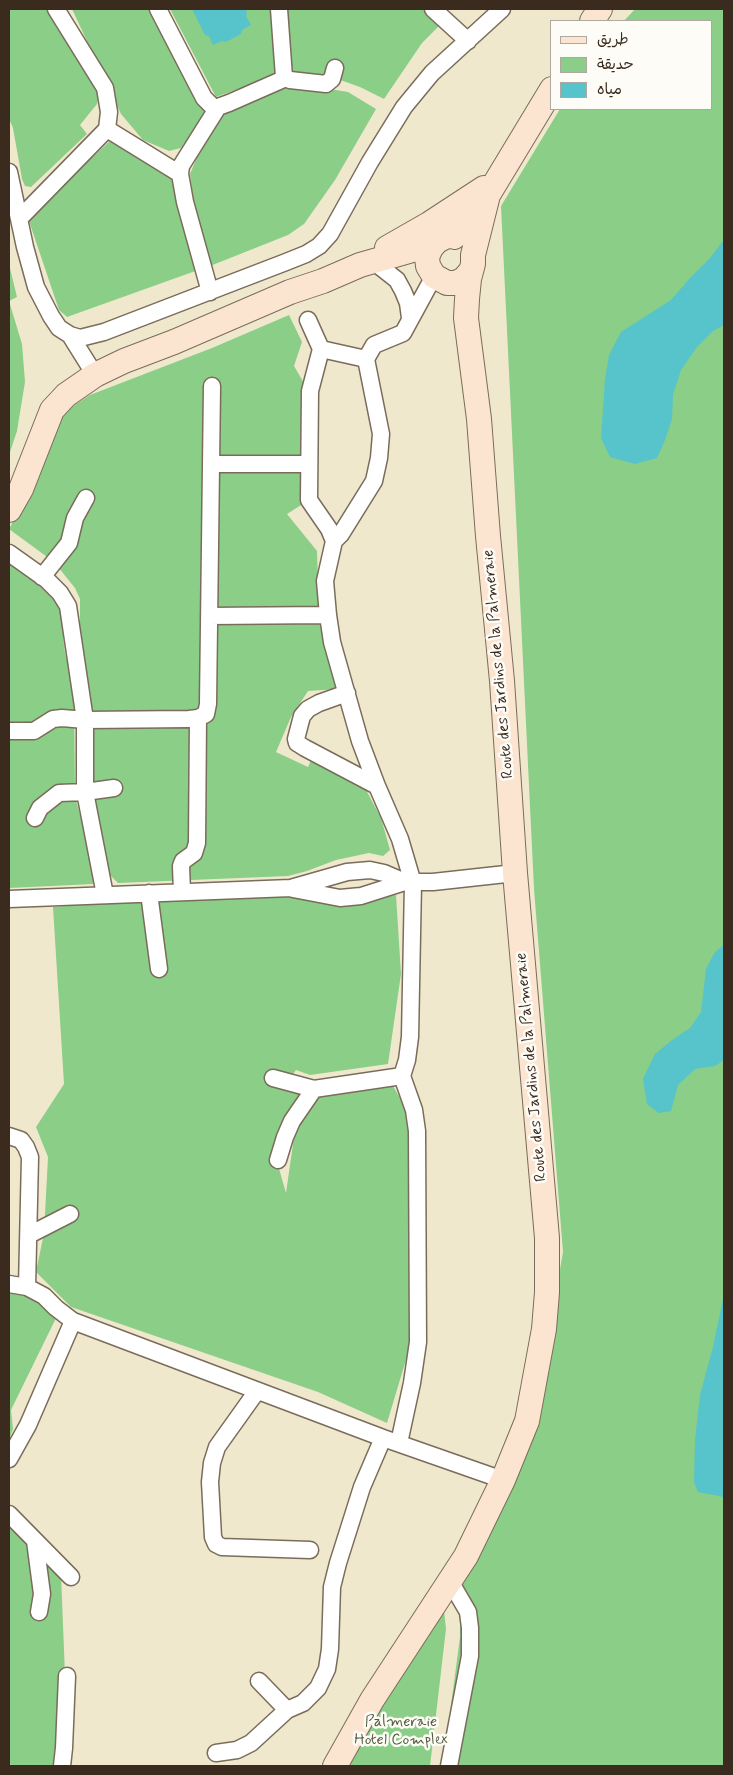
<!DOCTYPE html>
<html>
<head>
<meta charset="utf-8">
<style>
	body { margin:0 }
	#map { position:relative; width:733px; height:1775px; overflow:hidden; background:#f0e8cd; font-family:Mynerve,"Playpen Sans Arabic",sans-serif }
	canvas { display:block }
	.frame { position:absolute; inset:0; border:10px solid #3b2a1e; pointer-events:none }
	.legend { position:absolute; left:550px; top:20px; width:162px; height:90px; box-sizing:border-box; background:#fdfcf7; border:1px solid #afa8a0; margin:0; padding:6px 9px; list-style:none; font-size:15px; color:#3b2a1e }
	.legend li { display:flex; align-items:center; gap:10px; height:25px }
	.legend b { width:25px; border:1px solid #afa8a0 }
</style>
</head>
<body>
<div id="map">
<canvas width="733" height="1775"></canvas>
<div class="frame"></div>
<ul class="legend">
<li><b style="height:6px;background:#fce5d0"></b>طريق</li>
<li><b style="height:14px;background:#8ace87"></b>حديقة</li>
<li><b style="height:14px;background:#56c4ca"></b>مياه</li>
</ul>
</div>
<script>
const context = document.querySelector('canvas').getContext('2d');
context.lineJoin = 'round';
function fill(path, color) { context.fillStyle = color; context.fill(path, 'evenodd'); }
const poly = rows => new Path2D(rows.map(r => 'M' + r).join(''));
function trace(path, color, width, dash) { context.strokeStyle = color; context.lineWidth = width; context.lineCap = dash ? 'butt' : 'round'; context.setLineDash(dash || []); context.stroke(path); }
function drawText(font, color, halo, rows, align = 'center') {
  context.font = font + ' Mynerve,sans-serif'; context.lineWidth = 5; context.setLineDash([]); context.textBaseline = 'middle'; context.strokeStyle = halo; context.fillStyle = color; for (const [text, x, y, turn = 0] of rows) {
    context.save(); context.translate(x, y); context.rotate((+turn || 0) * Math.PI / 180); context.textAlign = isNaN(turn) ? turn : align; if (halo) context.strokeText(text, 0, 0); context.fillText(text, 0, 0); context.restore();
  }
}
fill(poly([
	[9,9,54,9,100,93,97,104,80,125,87,134,31,187,25,186,22,179,13,128,9,119],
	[72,9,155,9,200,90,206,112,181,148,169,151,143,140,121,114],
	[170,9,278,9,281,73,216,97],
	[288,9,429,9,443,22,422,43,384,99,360,87,332,77,289,75],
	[635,9,724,9,724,1766,443,1766,460,1637,460,1578,533,1426,563,1252,534,889,501,206,560,109,712,109,712,21,624,21],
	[311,86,348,92,376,109,335,180,304,224,288,235,210,266,194,203,190,174,207,133,223,115,276,90],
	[110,141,131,145,173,175,201,269,67,317,59,310,29,221,57,190],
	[9,264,17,297,9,301,22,344,25,382,17,431,9,455],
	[289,315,302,342,294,366,308,390,309,500,287,514,317,551,319,615,339,689,308,691,291,717,276,752,308,767,312,758,365,788,381,818,390,850,383,856,369,853,336,860,307,871,288,876,118,883,110,875,95,819,90,695,84,671,80,645,80,599,75,588,54,562,9,529,30,490,64,412,90,395,212,348],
	[9,556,64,607,63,637,65,653,74,690,75,796,97,881,93,884,9,888],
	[298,894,320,903,343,905,396,895,401,974,388,1064,310,1075,296,1070,283,1088,305,1095,274,1151,286,1193,295,1130,315,1093,391,1082,413,1122,411,1343,387,1423,318,1392,71,1307,36,1272,44,1233,48,1157,36,1127,64,1084,53,907,156,899],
	[9,1290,27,1291,57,1316,11,1410,13,1429,9,1440],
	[9,1526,61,1575,65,1675,59,1766,14,1766,9,1764],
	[443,1601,446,1629,430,1766,347,1766,370,1720]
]), '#8ace87');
fill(poly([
	[193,9,246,9,247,12,246,16,251,25,242,30,241,34,226,42,222,41,213,45,209,36,205,35,193,11],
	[724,240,724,325,713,331,697,347,681,370,673,394,672,419,665,440,657,458,635,464,610,457,601,438,605,379,609,355,621,332,671,300,690,278,710,258],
	[724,945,724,1060,715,1066,695,1069,678,1085,671,1111,659,1113,647,1104,643,1079,655,1054,672,1040,690,1028,701,1012,706,969,715,952],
	[724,1294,724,1497,698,1492,694,1482,695,1440,700,1395,713,1347]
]), '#56c4ca');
const street = poly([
	[158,9,204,98,213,107,218,107,229,103,286,78],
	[279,9,284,77,290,80,326,84,332,79,335,68],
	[433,9,468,41],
	[107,129,180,174],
	[9,172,25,247,36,287,51,316,59,328,70,335,80,338,104,332,286,262,306,254,319,246,330,234,370,162,404,107,432,73,502,9],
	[20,218,107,129,109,112,105,88,56,9],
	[378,265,397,280,403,291,408,303,410,318],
	[210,292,185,202,180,174,181,166,218,107],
	[308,320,321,349],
	[70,335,95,375],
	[211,464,308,464],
	[334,541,329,529,309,500,310,391,321,349,366,359],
	[9,553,47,580,60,593,68,606,85,720,85,792,105,895],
	[42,577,69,543,75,518,86,498],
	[209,616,328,615],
	[347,693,319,703,308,709,302,716,296,739,297,743,305,748,377,786],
	[9,731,34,731,53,719,62,718,85,720,189,719,198,718,206,714,208,704,212,386],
	[35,818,40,808,59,793,85,792,114,788],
	[293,889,340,898,361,896,405,882,433,882,515,873],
	[182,892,181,866,183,861,194,853,197,843,198,718],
	[149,893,159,969],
	[9,899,291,888,347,872,370,870,384,873,405,882],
	[273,1078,314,1089,402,1076],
	[9,1136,21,1140,26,1147,30,1157,27,1287],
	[278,1160,285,1137,292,1121,314,1089],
	[29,1235,70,1214],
	[9,1284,27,1287,44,1296,56,1308,73,1321,383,1438,503,1480],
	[257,1391,217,1447,212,1463,210,1482,213,1537,216,1544,222,1547,310,1550],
	[399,1443,412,1383,418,1342,417,1131,414,1110,402,1076,407,1060,410,1037,413,883,400,839,377,786,360,741,332,642,328,615,325,581,334,541,341,534,374,481,379,458,381,434,366,359,374,345,403,333,434,276],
	[9,1459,28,1425,73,1321],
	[9,1514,71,1577],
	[35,1541,42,1594,39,1612],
	[259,1681,287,1710,303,1703,318,1688,327,1669,330,1649,332,1587,338,1563,362,1487,383,1438],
	[216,1753,237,1750,251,1743,287,1710],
	[62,1766,64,1748,67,1676],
	[449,1766,470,1656,470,1628,468,1612,450,1581]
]);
const secondary = poly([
	[592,21,600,9],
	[454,237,488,195,552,89],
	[443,238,437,241,431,248,427,257,428,266,434,276,447,283,456,283,464,279,470,272],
	[387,248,429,224,484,188],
	[9,510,21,489,52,410,66,395,95,375,124,361,174,342,290,292,323,281,360,265,416,249,431,248],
	[335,1766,372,1700,466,1556,503,1480,527,1421,544,1329,547,1292,547,1238,515,873,502,681,488,536,479,419,466,318,467,299,469,279,473,264,473,255,488,195]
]);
trace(street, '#7a6c5b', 19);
trace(secondary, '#7a6c5b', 26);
trace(street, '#fff', 16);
trace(secondary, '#fce5d0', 24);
drawText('16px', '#3b2a1e', '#fdfcf7', [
	["Route des Jardins de la Palmeraie",499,664,-95],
	["Route des Jardins de la Palmeraie",532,1067,-95]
]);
drawText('16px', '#535b3e', '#fdfcf7', [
	["Palmeraie",401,1723],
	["Hotel Complex",401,1741]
]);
</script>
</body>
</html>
